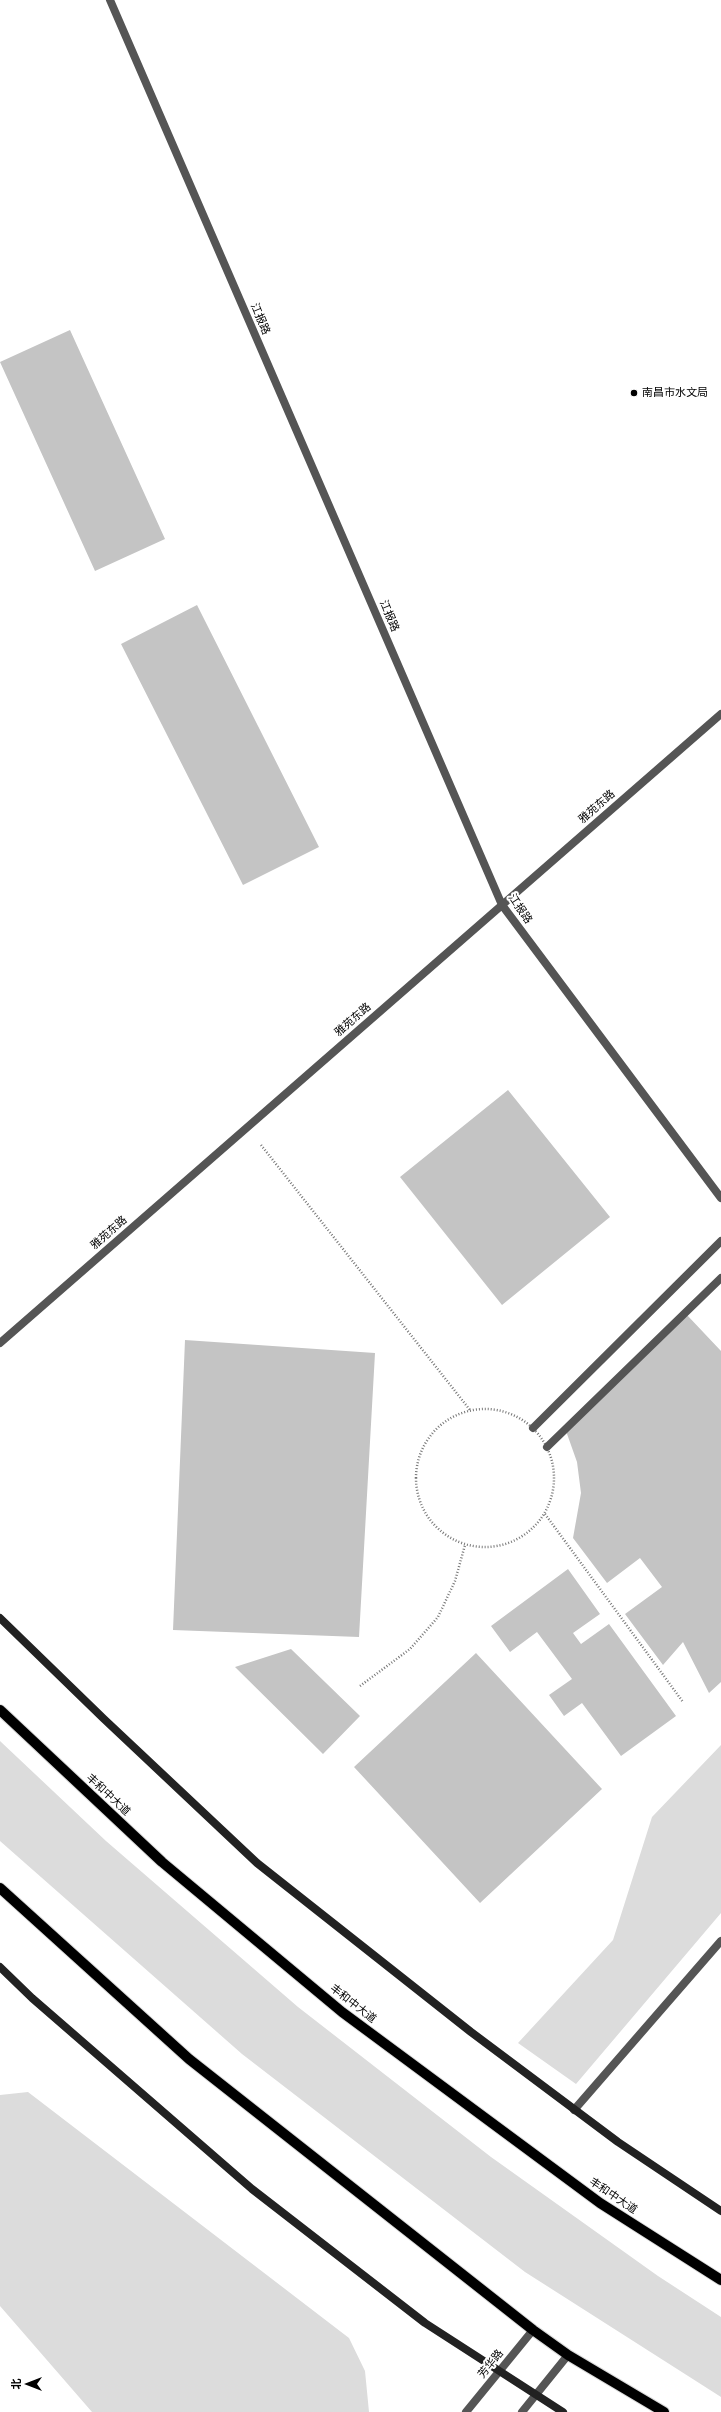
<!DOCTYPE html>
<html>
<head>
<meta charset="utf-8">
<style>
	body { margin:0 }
	#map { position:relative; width:721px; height:2412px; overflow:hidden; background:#fff; font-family:Manrope,"Noto Sans SC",sans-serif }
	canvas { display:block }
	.north { position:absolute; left:8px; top:2364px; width:40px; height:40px; -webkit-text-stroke:3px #fff; paint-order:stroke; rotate:270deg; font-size:11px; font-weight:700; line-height:16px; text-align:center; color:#000 }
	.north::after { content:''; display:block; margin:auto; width:14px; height:18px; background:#000; clip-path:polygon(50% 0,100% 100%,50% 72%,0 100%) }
</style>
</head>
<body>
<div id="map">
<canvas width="721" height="2412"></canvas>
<div class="north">北</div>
</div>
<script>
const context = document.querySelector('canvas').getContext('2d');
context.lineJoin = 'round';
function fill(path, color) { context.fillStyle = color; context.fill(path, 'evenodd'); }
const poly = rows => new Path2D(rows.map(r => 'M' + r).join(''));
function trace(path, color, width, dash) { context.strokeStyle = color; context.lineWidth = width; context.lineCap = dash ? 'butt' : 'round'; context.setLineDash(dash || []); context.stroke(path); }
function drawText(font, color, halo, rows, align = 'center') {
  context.font = font + ' Manrope,"Noto Sans SC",sans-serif'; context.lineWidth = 4; context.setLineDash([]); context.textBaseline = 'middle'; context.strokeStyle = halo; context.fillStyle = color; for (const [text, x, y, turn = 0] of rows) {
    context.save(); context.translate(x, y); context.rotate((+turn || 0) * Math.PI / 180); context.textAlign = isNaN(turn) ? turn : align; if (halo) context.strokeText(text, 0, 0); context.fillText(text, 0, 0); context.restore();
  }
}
fill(poly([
	[0,1741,106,1841,298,2007,491,2157,658,2276,721,2317,721,2397,525,2272,242,2054,0,1841],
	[721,1745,721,1913,576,2084,518,2043,613,1940,652,1817],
	[28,2092,349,2338,365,2371,369,2412,92,2412,0,2306,0,2095]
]), '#dcdcdc');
fill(poly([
	[70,330,165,539,95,571,0,362],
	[197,605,319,847,243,885,121,644],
	[508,1090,610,1217,502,1305,400,1177],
	[687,1315,721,1351,721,1682,709,1693,683,1642,663,1665,625,1614,662,1587,640,1558,607,1583,573,1538,581,1493,577,1462,566,1431],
	[185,1340,375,1353,359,1637,173,1630],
	[568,1569,600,1614,573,1633,581,1644,609,1624,676,1716,621,1756,582,1703,564,1716,549,1695,572,1679,537,1632,510,1652,491,1626],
	[291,1649,360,1716,323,1754,235,1667],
	[476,1653,602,1789,480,1903,354,1767]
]), '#c4c4c4');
const primary = poly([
	[0,1710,162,1862,342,2012,600,2203,721,2280],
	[0,1888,189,2059,533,2330,568,2355,664,2412]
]);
trace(primary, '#dbdbdb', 12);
trace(poly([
	[261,1145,470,1410],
	'416 1478a69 69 0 1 1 138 0a69 69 0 1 1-138 0Z',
	[545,1514,683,1702],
	[360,1686,410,1649,438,1617,455,1581,465,1545]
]), '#777', 2.5, [1, 2]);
trace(poly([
	[574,2110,721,1941]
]), '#555', 8);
trace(poly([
	[533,1428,721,1241],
	[547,1447,721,1278]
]), '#555', 8);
trace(poly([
	[110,0,502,905,721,1198],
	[0,1343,721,714],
	[466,2412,533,2330],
	[522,2412,568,2355]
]), '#555', 8);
trace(poly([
	[0,1618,104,1719,257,1863,471,2032,618,2142,721,2211],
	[0,1967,32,1998,252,2189,425,2323,563,2412]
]), '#222', 8);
trace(primary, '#000', 10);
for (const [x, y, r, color] of [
	[634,393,4,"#000"]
]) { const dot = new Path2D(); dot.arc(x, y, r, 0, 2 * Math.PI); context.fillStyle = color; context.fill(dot); trace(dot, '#fff', 1.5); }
drawText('11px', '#000', '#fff', [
	["江报路",260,319,67],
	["江报路",389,616,67],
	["雅苑东路",597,807,-41],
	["江报路",520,909,56],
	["雅苑东路",353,1020,-41],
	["雅苑东路",109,1233,-41],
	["丰和中大道",108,1795,43],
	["丰和中大道",353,2004,38],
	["丰和中大道",613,2196,34],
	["芳华路",491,2364,-51]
]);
drawText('11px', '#000', '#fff', [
	["南昌市水文局",642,393]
], 'left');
</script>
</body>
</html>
